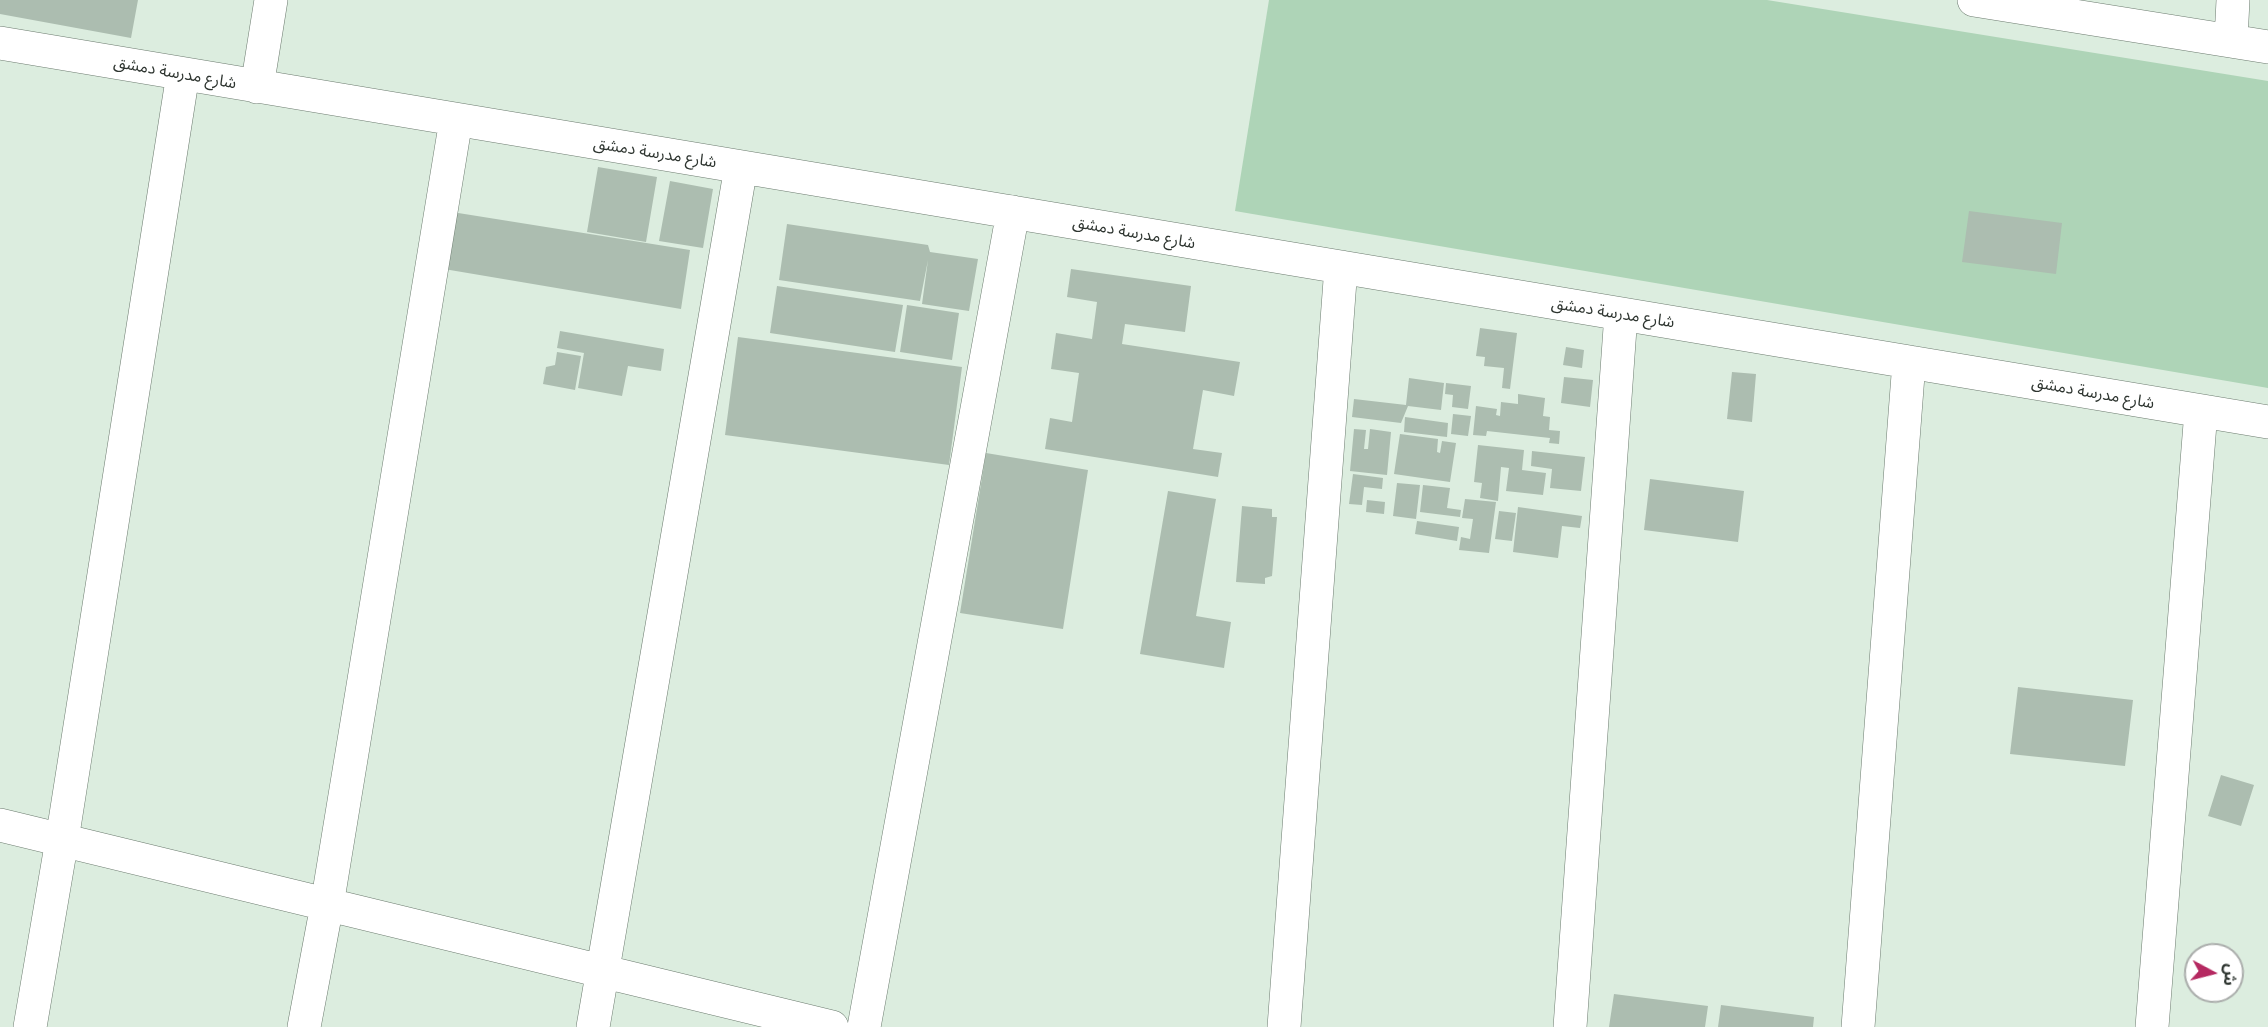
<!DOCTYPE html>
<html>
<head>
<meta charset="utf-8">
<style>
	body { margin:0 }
	#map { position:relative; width:2268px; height:1027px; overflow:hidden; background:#dceddf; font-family:"Roboto Serif","Noto Sans Arabic",serif }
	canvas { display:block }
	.north { position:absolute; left:2184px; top:943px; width:60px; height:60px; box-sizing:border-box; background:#fff; border:2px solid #abaeac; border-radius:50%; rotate:97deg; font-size:16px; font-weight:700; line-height:24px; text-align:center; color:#2e3530 }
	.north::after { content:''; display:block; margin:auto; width:21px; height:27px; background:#b52961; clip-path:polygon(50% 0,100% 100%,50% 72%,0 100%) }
</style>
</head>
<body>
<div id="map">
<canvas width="2268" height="1027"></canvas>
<div class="north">ش</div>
</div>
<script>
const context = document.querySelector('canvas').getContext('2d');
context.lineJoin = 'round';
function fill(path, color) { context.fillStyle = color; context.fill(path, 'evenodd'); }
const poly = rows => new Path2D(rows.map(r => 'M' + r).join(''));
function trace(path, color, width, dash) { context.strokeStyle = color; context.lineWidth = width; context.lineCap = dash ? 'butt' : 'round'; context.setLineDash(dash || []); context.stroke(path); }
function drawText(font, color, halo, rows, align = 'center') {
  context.font = font + ' "Roboto Serif","Noto Sans Arabic",serif'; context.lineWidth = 6; context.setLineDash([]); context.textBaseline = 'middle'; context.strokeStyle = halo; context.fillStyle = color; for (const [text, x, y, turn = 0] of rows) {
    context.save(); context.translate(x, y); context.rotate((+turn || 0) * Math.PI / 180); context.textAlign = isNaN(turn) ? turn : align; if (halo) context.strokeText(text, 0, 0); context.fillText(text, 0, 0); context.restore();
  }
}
fill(poly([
	[1269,0,1767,0,2268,81,2268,388,1235,211]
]), '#aed4b7');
fill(poly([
	[0,0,138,0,131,38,0,14],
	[598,167,657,177,646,242,587,232],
	[670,181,713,189,703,248,659,241],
	[1969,211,2062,223,2056,274,1962,262],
	[452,212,690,250,681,309,444,269],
	[787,224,928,245,930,252,978,259,969,311,922,304,928,260,920,301,779,280],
	[1071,269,1191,286,1185,332,1125,324,1122,344,1240,362,1234,396,1203,390,1193,449,1222,453,1218,477,1045,449,1050,418,1072,422,1079,373,1051,369,1056,333,1092,339,1097,302,1067,297],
	[777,286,903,305,895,352,770,333],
	[907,305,959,313,952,360,900,352],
	[1480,328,1517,333,1510,389,1502,388,1504,368,1484,366,1485,357,1476,356],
	[560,331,664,349,661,371,628,366,622,396,578,388,584,353,557,348],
	[738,337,962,367,949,465,725,435],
	[1566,347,1584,350,1582,368,1563,365],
	[557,352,581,356,575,390,543,384,546,367,555,365],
	[1732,372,1756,374,1752,422,1727,419],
	[1564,377,1593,380,1590,407,1561,403],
	[1409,378,1444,383,1441,410,1408,406,1401,423,1352,417,1354,399,1406,405],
	[1446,383,1471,386,1468,409,1452,407,1453,395,1445,394],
	[1518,394,1545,398,1543,416,1550,417,1549,430,1560,431,1559,444,1549,443,1550,438,1487,431,1486,436,1473,435,1476,406,1497,409,1496,415,1500,416,1501,402,1518,404],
	[1453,414,1471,416,1468,436,1451,434],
	[1405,417,1448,423,1447,437,1404,432],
	[1354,429,1366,430,1364,449,1368,449,1370,429,1391,432,1387,475,1350,471],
	[1400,434,1438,439,1437,452,1440,453,1442,441,1456,443,1450,482,1394,474],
	[1478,445,1524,450,1522,470,1546,473,1543,495,1506,491,1509,468,1501,467,1498,501,1480,498,1482,483,1474,482],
	[1532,451,1585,457,1581,491,1550,488,1552,469,1531,466],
	[986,453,1088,470,1063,629,960,613],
	[1353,474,1383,478,1382,489,1364,487,1362,505,1349,504],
	[1650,479,1744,491,1738,542,1644,530],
	[1397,483,1420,485,1416,519,1393,516],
	[1423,485,1450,488,1447,508,1461,510,1460,517,1420,512],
	[1168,491,1216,499,1196,616,1231,622,1224,668,1140,654],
	[1465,499,1496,502,1489,553,1459,550,1461,537,1470,539,1473,519,1462,518],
	[1367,500,1385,502,1384,514,1366,512],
	[1242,506,1272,509,1272,517,1277,517,1272,576,1265,578,1265,584,1236,582],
	[1518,507,1582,516,1580,528,1562,526,1558,558,1513,552],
	[1499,511,1516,513,1512,541,1495,539],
	[1417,521,1459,527,1457,541,1415,534],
	[2018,687,2133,700,2125,766,2010,754],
	[2221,775,2254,785,2241,826,2208,816],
	[1614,994,1708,1006,1705,1027,1609,1027],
	[1721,1005,1814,1017,1813,1027,1718,1027]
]), '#acbdb0');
const minor = poly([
	[1974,0,2268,47],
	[2231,40,2233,0],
	[0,43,2268,422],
	[257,87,271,0],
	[0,825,832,1027],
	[30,1027,62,840,183,74],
	[304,1027,327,905,456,120],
	[593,1027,741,167],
	[864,1027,1013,212],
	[1284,1027,1341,267],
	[1570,1027,1621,314],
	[1858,1027,1909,362],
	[2152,1027,2201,411]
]);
trace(minor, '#6c7b6f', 34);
trace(minor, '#fff', 33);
drawText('16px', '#2e3530', '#fff', [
	["شارع مدرسة دمشق",175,73,10],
	["شارع مدرسة دمشق",655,153,9],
	["شارع مدرسة دمشق",1134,233,10],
	["شارع مدرسة دمشق",1613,313,9],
	["شارع مدرسة دمشق",2093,393,10]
]);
</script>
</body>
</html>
